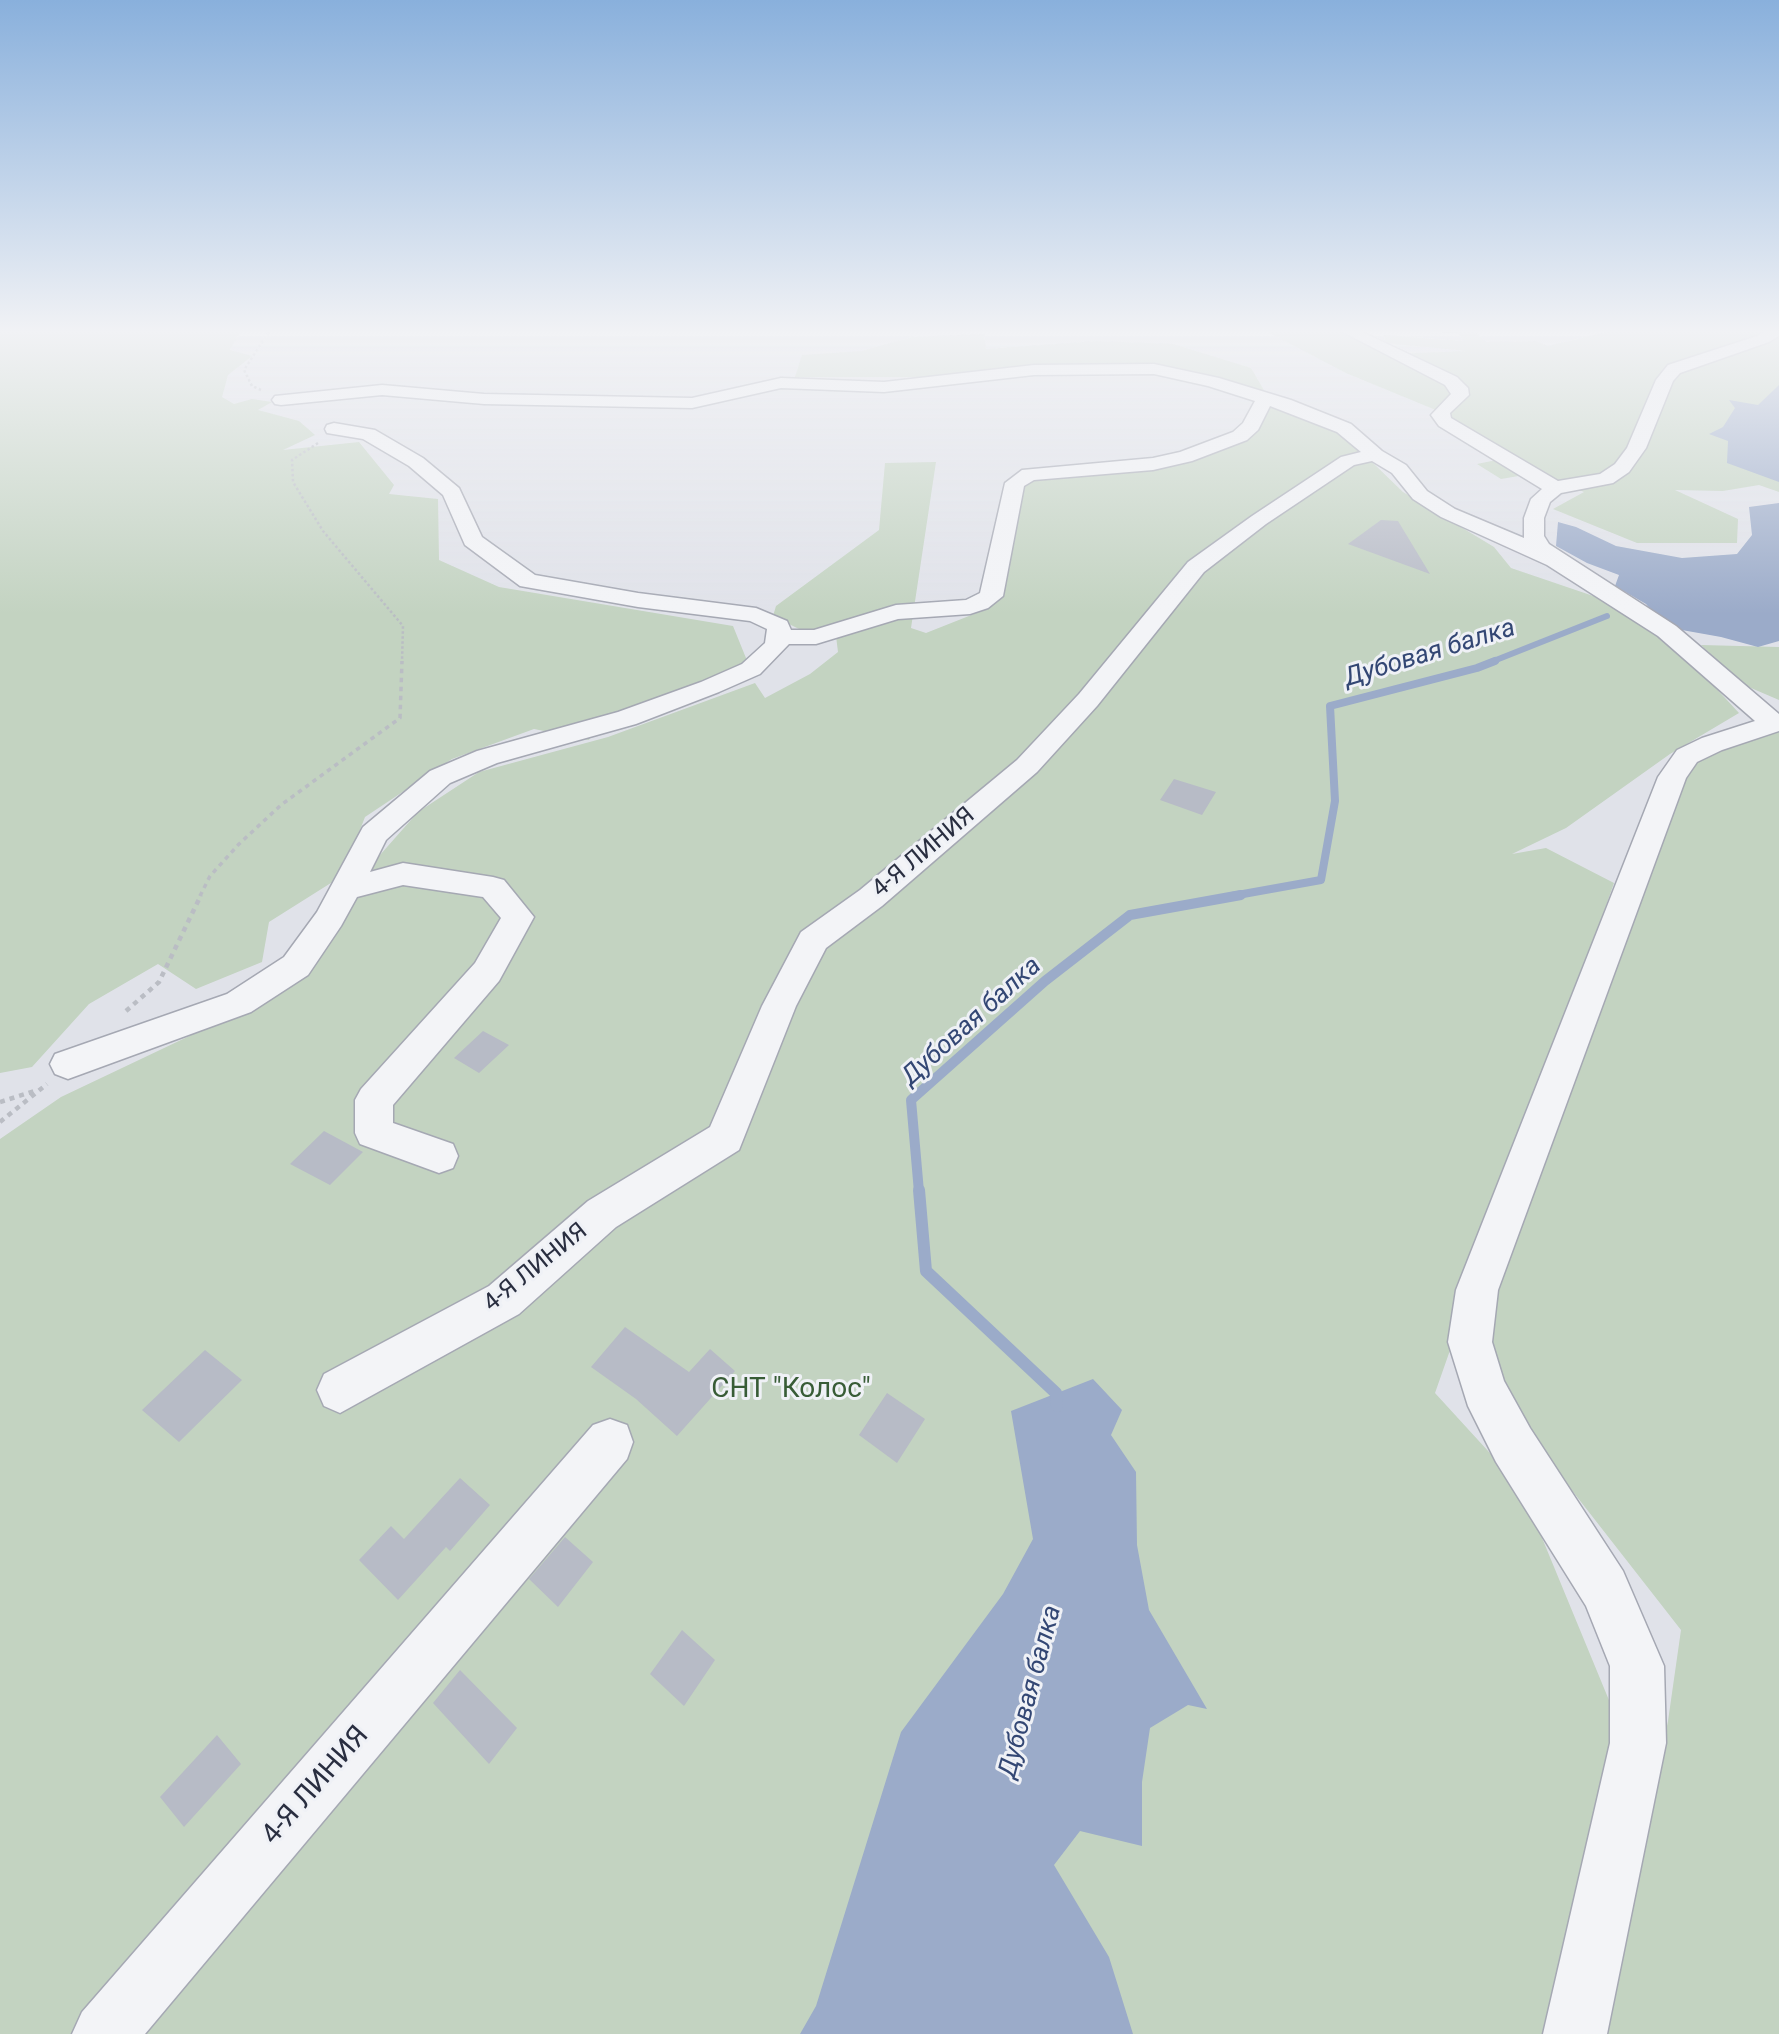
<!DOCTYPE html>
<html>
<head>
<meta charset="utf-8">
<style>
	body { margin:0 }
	canvas { display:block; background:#e0e2e9 }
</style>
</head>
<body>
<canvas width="1779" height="2034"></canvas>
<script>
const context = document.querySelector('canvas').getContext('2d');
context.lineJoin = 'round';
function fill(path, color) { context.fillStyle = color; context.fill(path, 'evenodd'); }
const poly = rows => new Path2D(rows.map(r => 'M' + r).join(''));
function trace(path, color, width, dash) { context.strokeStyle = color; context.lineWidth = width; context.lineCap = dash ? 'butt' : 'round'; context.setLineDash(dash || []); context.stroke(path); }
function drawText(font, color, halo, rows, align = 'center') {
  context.font = font + ' Roboto,sans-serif'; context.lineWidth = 6; context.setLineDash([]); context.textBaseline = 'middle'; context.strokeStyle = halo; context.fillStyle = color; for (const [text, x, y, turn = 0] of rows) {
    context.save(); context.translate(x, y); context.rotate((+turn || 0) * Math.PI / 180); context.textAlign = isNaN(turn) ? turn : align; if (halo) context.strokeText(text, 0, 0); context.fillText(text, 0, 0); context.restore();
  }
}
fill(poly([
	[0,330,241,330,230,350,252,356,228,375,222,397,234,404,252,399,272,402,258,410,299,421,315,435,283,450,359,442,394,485,389,494,438,499,439,560,499,587,733,626,748,663,658,698,601,717,589,740,534,729,452,759,365,817,342,876,269,922,262,962,196,989,158,964,89,1004,32,1067,0,1073],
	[1264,330,1340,330,1390,354,1467,351,1385,343,1384,335,1464,341,1458,333,1377,330,1473,330,1486,342,1536,341,1548,346,1606,332,1595,330,1779,330,1779,492,1759,485,1723,491,1675,490,1738,519,1737,543,1637,543,1553,509,1584,492,1536,473,1501,479,1477,464,1506,458,1443,413,1346,373],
	[984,334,986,349,1097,341,1173,344,1251,368,1272,404,1342,433,1403,492,1494,547,1511,568,1608,601,1660,628,1739,713,1670,754,1566,828,1512,854,1546,848,1614,883,1435,1393,1521,1487,1625,1739,1559,2034,0,2034,0,1139,61,1097,242,1011,418,812,479,772,608,737,755,683,765,698,810,674,838,652,835,628,807,633,773,616,776,606,879,530,885,463,936,462,911,628,926,633,979,612,998,571,1019,485,1034,476,1130,469,1253,433,1267,410,1239,387,1154,369,1093,363,1025,366,943,377,795,377,802,355,862,351,912,337],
	[1701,645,1779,647,1779,700,1744,685],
	[1779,732,1779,2034,1603,2034,1668,1721,1681,1630,1524,1429,1473,1322,1688,760]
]), '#c3d3c1');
fill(poly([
	[1779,385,1779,482,1727,463,1728,441,1709,434,1723,427,1735,408,1729,400,1758,405],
	[1779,503,1779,641,1758,647,1721,637,1665,627,1646,604,1615,586,1619,575,1587,563,1556,546,1558,522,1576,527,1616,546,1682,558,1737,554,1752,535,1749,507],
	[1093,1379,1122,1410,1111,1435,1136,1472,1137,1545,1149,1610,1207,1709,1188,1705,1150,1728,1142,1782,1142,1846,1080,1831,1054,1865,1109,1957,1133,2034,800,2034,816,2006,901,1732,1003,1594,1033,1539,1011,1411]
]), '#9babc9');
trace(poly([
	[1491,662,1607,616]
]), '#9babc9', 6);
trace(poly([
	[1232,896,1321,880,1335,801,1330,706,1477,668,1495,661]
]), '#9babc9', 8);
trace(poly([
	[919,1192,911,1100,1045,981,1130,915,1241,895]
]), '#9babc9', 10);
trace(poly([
	[919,1190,926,1271,1056,1393,1057,1406]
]), '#9babc9', 12);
fill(poly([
	[1381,520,1398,521,1430,574,1348,544],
	[1174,779,1216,792,1202,815,1160,800],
	[483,1031,509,1045,479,1073,454,1058],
	[324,1131,363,1152,330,1185,290,1164],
	[625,1327,689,1372,710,1349,735,1371,677,1436,636,1399,591,1367],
	[205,1350,242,1380,179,1442,142,1410],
	[887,1393,925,1419,897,1463,859,1435],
	[460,1478,490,1505,450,1551,446,1547,398,1600,359,1560,391,1526,404,1539],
	[565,1537,593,1562,558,1607,529,1579],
	[682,1630,715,1660,684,1706,650,1674],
	[460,1670,517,1728,489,1764,433,1703],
	[217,1735,241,1764,184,1827,160,1797]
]), '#b7bbc6');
const minor = poly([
	[1339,330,1358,330,1457,377,1468,388,1469,395,1450,413,1451,418,1558,481,1600,474,1615,464,1627,448,1656,380,1668,365,1757,336,1768,330,1779,330,1779,336,1769,342,1680,373,1673,381,1646,448,1629,472,1613,483,1561,493,1550,502,1544,518,1544,536,1549,544,1676,626,1779,714,1779,731,1722,750,1697,762,1686,778,1498,1290,1492,1342,1504,1381,1530,1428,1623,1571,1664,1666,1666,1743,1607,2034,1543,2034,1610,1743,1610,1666,1586,1606,1496,1462,1468,1406,1448,1342,1456,1290,1658,777,1677,750,1702,738,1755,721,1658,636,1547,565,1441,517,1413,499,1392,473,1372,461,1354,465,1266,524,1204,572,1097,706,1037,772,882,906,826,948,796,1006,739,1150,616,1227,519,1314,340,1413,324,1406,317,1390,324,1374,489,1286,588,1201,710,1127,762,1006,801,932,860,890,1017,760,1079,694,1188,562,1252,516,1341,457,1361,452,1337,432,1270,406,1258,430,1247,440,1192,461,1153,470,1034,480,1024,486,1003,596,988,608,970,614,898,619,816,644,789,644,760,674,719,692,636,724,497,763,450,783,386,840,370,872,403,863,493,877,504,880,534,917,499,981,393,1105,393,1123,453,1144,458,1156,453,1168,439,1173,360,1144,355,1133,355,1100,361,1089,475,963,501,918,483,897,403,885,357,897,341,926,308,975,251,1012,68,1079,55,1074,50,1064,55,1054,227,994,284,957,317,912,363,827,430,771,477,751,618,712,701,682,742,664,765,643,767,629,750,621,638,607,520,586,465,545,443,495,409,466,363,439,327,433,325,429,327,425,334,423,375,430,423,458,459,488,482,537,535,575,638,593,756,608,787,621,791,630,814,630,896,605,966,600,980,593,1005,483,1022,470,1153,458,1180,452,1233,432,1243,423,1255,401,1208,386,1154,374,1034,375,884,392,781,388,692,408,484,404,382,395,281,405,275,404,272,400,275,396,382,385,484,394,692,398,781,378,884,382,1034,365,1154,364,1219,378,1291,400,1351,424,1382,451,1406,465,1427,491,1455,509,1524,538,1524,518,1531,499,1542,489,1439,426,1431,415,1451,394,1445,385,1339,330],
	[610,1419,627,1425,633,1442,627,1459,145,2034,72,2034,82,2012,593,1425,610,1419]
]);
trace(minor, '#a5a8b3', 3);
trace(poly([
	[261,390,252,386,244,370,270,330],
	[318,443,292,460,293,482,323,531,403,626,402,662]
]), '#babdc4', 2.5, [2.5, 2.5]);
trace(poly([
	[200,896,210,876,239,844,281,805,400,718,402,661]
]), '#babdc4', 3.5, [4.5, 4.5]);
trace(poly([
	[126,1011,159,982,201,895],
	[0,1102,38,1090],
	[0,1122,47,1084]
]), '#babdc4', 4.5, [5, 5]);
fill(minor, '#f3f4f7');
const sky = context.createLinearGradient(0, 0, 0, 614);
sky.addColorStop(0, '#89b0dc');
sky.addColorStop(0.54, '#f1f2f5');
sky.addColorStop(1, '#f1f2f500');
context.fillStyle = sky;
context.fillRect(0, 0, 1779, 614);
drawText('24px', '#292e40', '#eff1f6', [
	["4-Я ЛИНИЯ",924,853,-40],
	["4-Я ЛИНИЯ",536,1268,-39]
]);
drawText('italic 26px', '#334774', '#eff1f6', [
	["Дубовая балка",1430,654,-17],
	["Дубовая балка",972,1022,-42],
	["Дубовая балка",1031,1692,-75]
]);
drawText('28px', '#385c36', '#eff1f6', [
	["СНТ \"Колос\"",791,1390]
]);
drawText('28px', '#292e40', '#eff1f6', [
	["4-Я ЛИНИЯ",316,1786,-49]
]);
</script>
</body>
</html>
